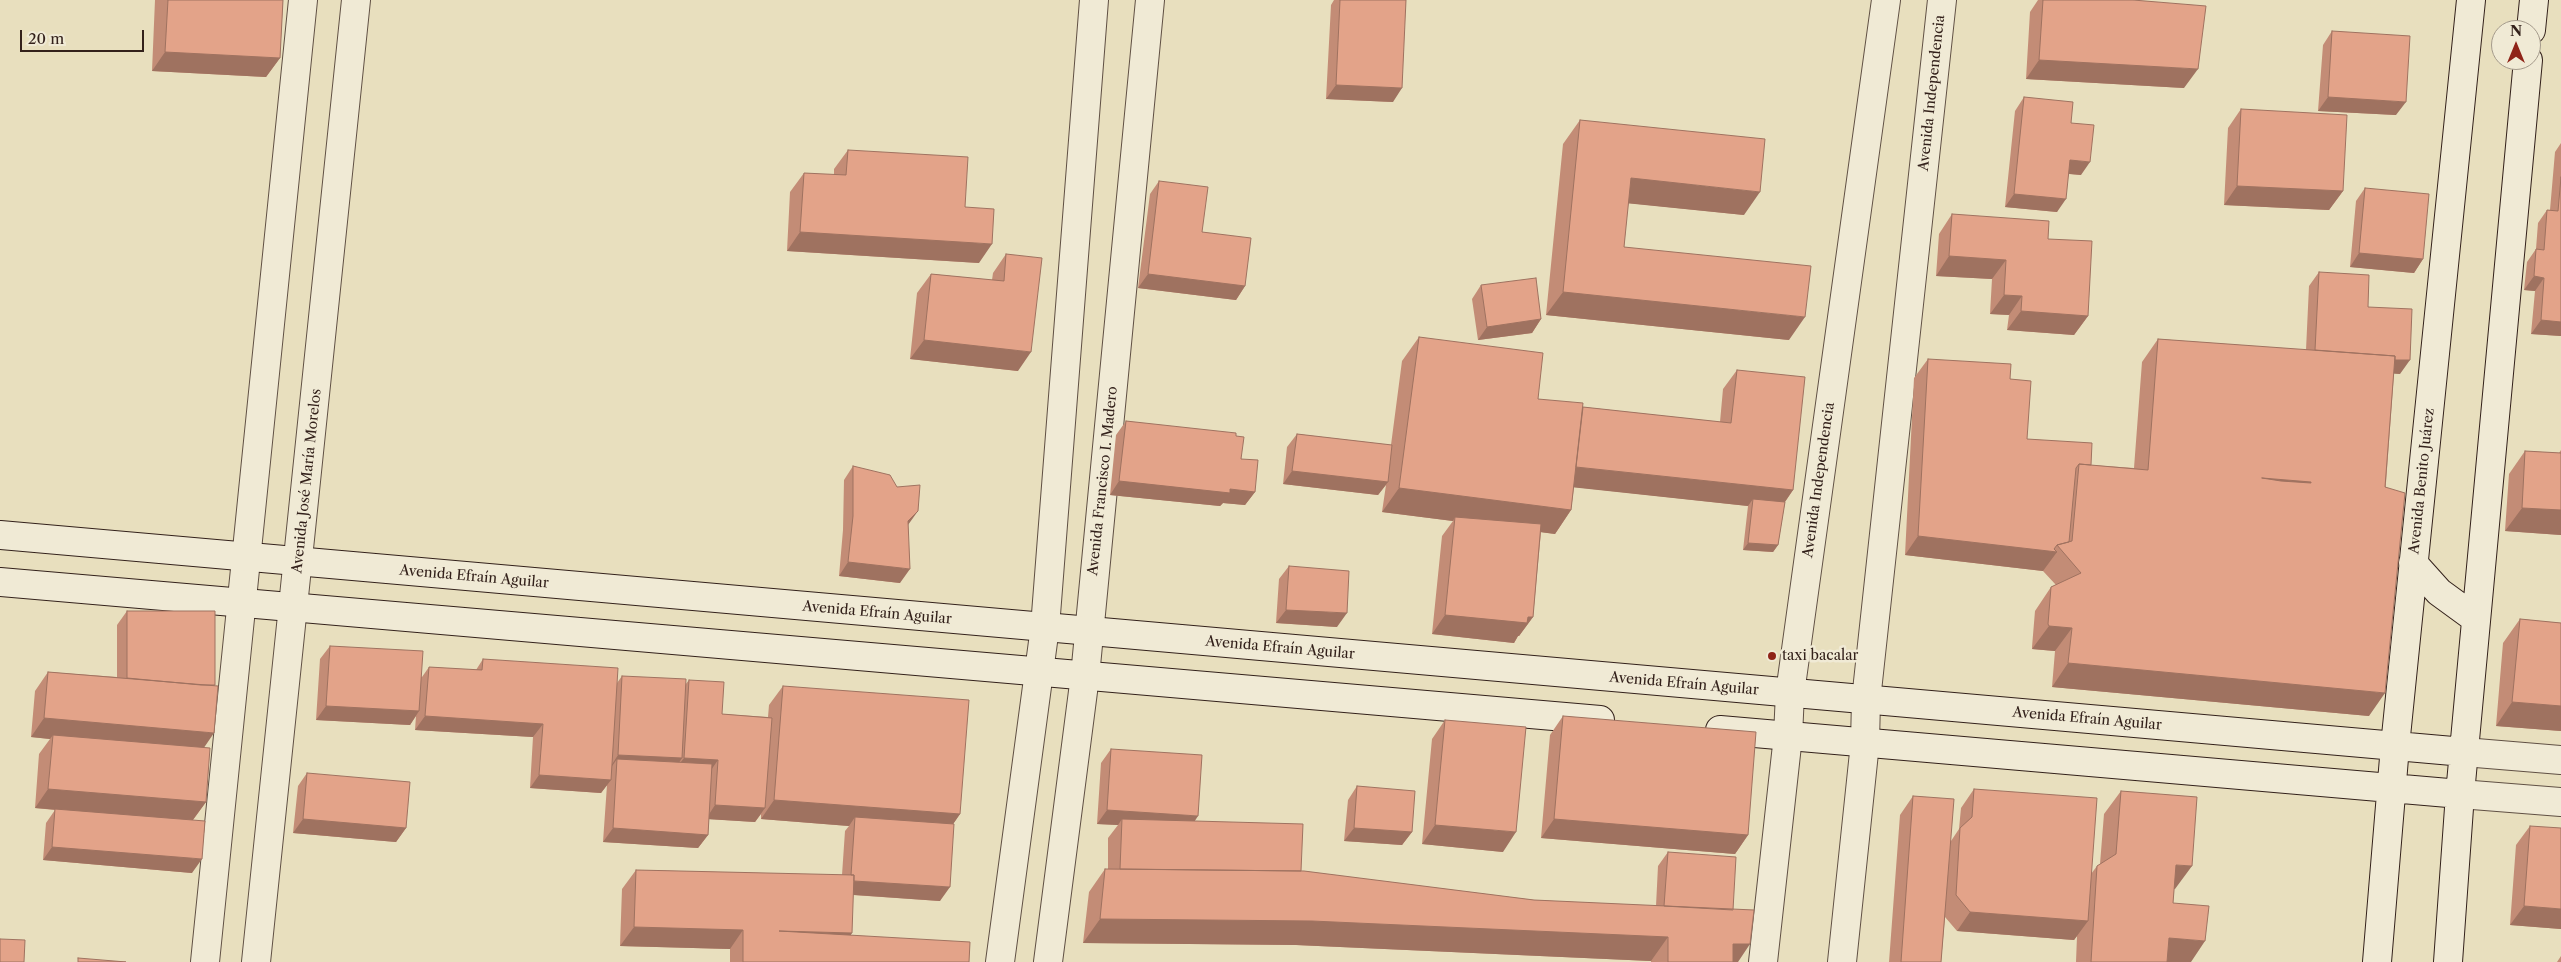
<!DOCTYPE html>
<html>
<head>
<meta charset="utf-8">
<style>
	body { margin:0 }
	#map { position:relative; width:2561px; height:962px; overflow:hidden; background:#e8dfbe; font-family:"Libre Caslon Text",serif }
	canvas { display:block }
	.north { position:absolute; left:2491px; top:20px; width:50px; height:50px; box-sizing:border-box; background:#f0ead5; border:1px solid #a49a8b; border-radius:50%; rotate:0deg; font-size:14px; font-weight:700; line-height:20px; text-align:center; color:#33211b }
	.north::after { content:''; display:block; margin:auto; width:18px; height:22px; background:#8f2418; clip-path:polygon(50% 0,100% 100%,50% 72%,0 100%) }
	.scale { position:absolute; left:20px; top:30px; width:124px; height:22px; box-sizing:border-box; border:2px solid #33211b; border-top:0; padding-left:6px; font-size:15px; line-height:18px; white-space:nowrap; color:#33211b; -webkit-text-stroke:4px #f0ead5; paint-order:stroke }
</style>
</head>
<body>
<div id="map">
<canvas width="2561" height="962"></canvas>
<div class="north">N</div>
<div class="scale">20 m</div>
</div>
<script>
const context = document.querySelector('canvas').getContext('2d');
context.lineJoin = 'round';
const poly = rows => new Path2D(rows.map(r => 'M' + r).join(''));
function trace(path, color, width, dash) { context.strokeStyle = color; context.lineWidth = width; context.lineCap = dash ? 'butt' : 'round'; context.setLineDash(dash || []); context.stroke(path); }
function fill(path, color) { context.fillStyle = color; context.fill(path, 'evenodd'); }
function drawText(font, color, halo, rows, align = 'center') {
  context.font = font + ' "Libre Caslon Text",serif'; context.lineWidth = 5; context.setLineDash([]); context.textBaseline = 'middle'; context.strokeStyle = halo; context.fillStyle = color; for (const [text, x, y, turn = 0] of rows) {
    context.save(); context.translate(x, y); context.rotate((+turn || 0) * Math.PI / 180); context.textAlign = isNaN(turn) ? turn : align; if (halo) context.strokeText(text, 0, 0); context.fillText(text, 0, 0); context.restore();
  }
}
const minor = poly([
	[2464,752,2561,760],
	[2460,794,2561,802],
	[1000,962,1045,627,1094,0],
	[1048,962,1085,676,1150,0],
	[1763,962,1788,736,1790,693,1886,0],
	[1842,962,1865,743,1866,700,1942,0]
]);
const tertiary = poly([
	[205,962,303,0],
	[256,962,356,0]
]);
const secondary = poly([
	[2531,30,2534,0],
	[0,535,2464,752],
	[2413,563,2439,592,2476,619],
	[0,582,1600,720],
	[1720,730,2460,794],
	[2377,962,2395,746,2471,0],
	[2448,962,2460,794,2528,60]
]);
trace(minor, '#605044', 30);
trace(tertiary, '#605044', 30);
trace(secondary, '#33211b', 30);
trace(minor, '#f0ead5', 28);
trace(tertiary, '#f0ead5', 28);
trace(secondary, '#f0ead5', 28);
fill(poly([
	[155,0,283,0,280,58,266,77,152,71],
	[1334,0,1406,0,1393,102,1326,99,1331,5],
	[2038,0,2133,0,2184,88,2026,79,2030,12],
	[2332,31,2396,115,2318,111,2323,45],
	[2024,97,2071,123,2081,175,2069,174,2057,212,2005,207,2015,111],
	[2241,109,2343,191,2329,210,2224,205,2228,128],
	[1580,120,1744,215,1628,203,1624,247,1789,340,1546,315,1563,144],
	[2561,143,2561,336,2531,334,2535,291,2524,290,2527,262,2536,249,2538,223,2547,210,2550,210,2555,152],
	[848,150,965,207,979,263,787,251,790,192,804,173,834,175,834,169],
	[1159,181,1245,286,1236,300,1138,288,1150,194],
	[2365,188,2423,259,2414,273,2350,267,2356,201],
	[1952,214,2048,239,2088,316,2074,335,2007,330,2009,315,1990,314,1992,279,1936,276,1939,234],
	[1006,254,1018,371,910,359,917,293,931,274,992,280,993,273],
	[2319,272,2368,307,2400,374,2394,373,2369,716,2052,687,2055,651,2032,649,2032,647,2035,611,2051,587,2056,585,2043,571,1905,555,1914,378,1928,359,2010,379,2027,439,2091,465,2134,468,2142,362,2158,339,2306,350,2309,286],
	[1481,285,1541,319,1532,333,1478,340,1472,299],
	[1419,337,1538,399,1583,407,1720,422,1723,389,1737,370,1793,490,1785,502,1778,545,1773,552,1743,550,1748,506,1574,487,1571,510,1555,534,1541,532,1533,617,1519,636,1518,636,1514,643,1432,634,1442,536,1453,521,1382,512,1386,485,1378,495,1283,484,1287,447,1297,434,1391,445,1402,361],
	[1126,421,1236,436,1241,459,1255,492,1245,505,1223,503,1220,506,1110,495,1116,435],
	[2561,450,2561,535,2505,531,2509,474,2525,451,2559,453],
	[853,466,897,487,908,525,900,583,839,576,843,530,844,480],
	[1289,566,1337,627,1276,623,1279,579],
	[127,611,215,686,204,747,206,802,193,820,192,873,43,860,46,823,55,810,35,808,39,754,50,739,31,737,35,691,48,672,117,677,117,625],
	[2520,619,2561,623,2561,731,2496,726,2503,643],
	[330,646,422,677,429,667,476,670,483,659,617,683,622,676,685,685,689,680,722,714,768,717,769,705,783,686,960,814,953,824,940,901,853,895,851,935,969,962,730,962,730,949,620,946,622,889,636,870,842,875,845,831,849,826,761,819,761,814,755,822,709,819,708,835,698,848,603,842,607,785,601,793,530,788,533,737,415,730,416,716,410,725,316,720,320,659],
	[1563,716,1748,835,1735,854,1541,838,1550,735],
	[1445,720,1503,852,1422,844,1432,739],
	[1111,749,1195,821,1301,871,1534,900,1656,906,1658,866,1668,852,1733,910,1738,962,1651,962,1651,961,1296,945,1083,943,1089,892,1105,869,1108,869,1108,838,1118,825,1097,824,1101,763],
	[307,773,406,828,396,842,293,833,298,786],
	[1357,786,1412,832,1402,845,1344,841,1348,800],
	[1974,789,2091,874,2097,866,2100,864,2104,814,2121,791,2175,889,2174,889,2173,903,2191,962,2076,962,2077,936,2074,940,1957,931,1945,917,1941,962,1889,962,1900,815,1913,796,1951,841,1959,829,1961,808],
	[2530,826,2561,929,2510,925,2516,845],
	[2561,956,2561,962,2557,962]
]), '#c38c76');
fill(poly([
	[165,52,280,58,266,77,152,71],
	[2039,60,2198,69,2184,88,2026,79],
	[1336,85,1402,88,1393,102,1326,99],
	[2328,97,2406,102,2396,115,2318,111],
	[2070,160,2090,162,2081,175,2060,173],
	[1631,178,1760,192,1744,215,1615,202],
	[2237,186,2343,191,2329,210,2224,205],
	[2014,194,2066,199,2057,212,2005,207],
	[800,232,992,244,979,263,787,251],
	[2359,253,2423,259,2414,273,2350,267],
	[1949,256,2006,260,1992,279,1936,276],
	[1148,274,1245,286,1236,300,1138,288],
	[2534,276,2544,278,2535,291,2524,290],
	[1563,292,1805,317,1789,340,1546,315],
	[2004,295,2022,296,2009,315,1990,314],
	[2021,311,2088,316,2074,335,2007,330],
	[1541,319,1532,333,1478,340,1487,327],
	[2541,320,2561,322,2561,336,2531,334],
	[924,340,1031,352,1018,371,910,359],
	[2315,355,2410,360,2400,374,2305,369],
	[1574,467,1793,490,1780,509,1753,499,1748,506,1561,486],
	[1292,471,1388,482,1378,495,1283,484],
	[2262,478,2311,482,2295,505],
	[1119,481,1230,489,1255,492,1245,505,1223,503,1220,506,1110,495],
	[1399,488,1571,510,1555,534,1455,521,1455,517,1453,521,1382,512],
	[2522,508,2561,510,2561,535,2505,531],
	[918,511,908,525,908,521],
	[1918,536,2057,552,2043,571,1905,555],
	[1748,543,1778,545,1773,552,1743,550],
	[848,562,910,569,900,583,839,576],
	[1286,610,1347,613,1337,627,1276,623],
	[1445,615,1528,617,1533,617,1519,636,1518,636,1514,643,1432,634],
	[2049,626,2072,628,2055,651,2032,649],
	[2068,663,2385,693,2369,716,2052,687],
	[2512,702,2561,706,2561,731,2496,726],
	[326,706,419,711,410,725,316,720],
	[425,716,543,724,533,737,415,730],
	[44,718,214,733,201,752,53,735,50,739,31,737],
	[618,755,682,758,673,772,617,759,610,769,609,769],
	[684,758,718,760,709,773,674,771],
	[539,775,611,780,601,793,530,788],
	[48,789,206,802,192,821,35,808],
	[774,800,960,814,947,833,855,817,849,826,761,819],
	[715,805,765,808,755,822,706,819],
	[1107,810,1198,816,1189,830,1122,819,1118,825,1097,824],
	[303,819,406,828,396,842,293,833],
	[1554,819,1748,835,1735,854,1541,838],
	[1435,825,1516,832,1503,852,1422,844],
	[613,828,708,835,698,848,603,842],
	[1354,828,1412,832,1402,845,1344,841],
	[52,847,202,859,192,873,43,860],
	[2176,865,2192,866,2175,889,2160,889],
	[850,881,950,887,940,901,841,894],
	[2524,906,2561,909,2561,929,2510,925],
	[1970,912,2088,921,2074,940,1957,931],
	[1100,919,1312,921,1668,937,1651,961,1296,945,1083,943],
	[634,927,743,930,730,949,620,946],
	[779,931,852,933,839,952],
	[2169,938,2205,941,2191,962,2158,962],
	[1733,944,1750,944,1738,962,1720,962]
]), '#9f7260');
const building = poly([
	[168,0,283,0,280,58,165,52,168,0],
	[1340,0,1406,0,1402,88,1336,85,1340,0],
	[2043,0,2133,0,2206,6,2198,69,2039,60,2043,0],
	[2332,31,2410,36,2406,102,2328,97,2332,31],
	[2024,97,2073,102,2071,123,2094,125,2090,162,2070,160,2066,199,2014,194,2024,97],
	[2241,109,2347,115,2343,191,2237,186,2241,109],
	[1580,120,1765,139,1760,192,1631,178,1624,247,1811,266,1805,317,1563,292,1580,120],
	[848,150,968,157,965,207,994,209,992,244,800,232,804,173,846,175,848,150],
	[2561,177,2561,322,2541,320,2544,278,2534,276,2536,249,2544,250,2547,210,2558,211,2561,177],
	[1159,181,1208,187,1202,232,1251,238,1245,286,1148,274,1159,181],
	[2365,188,2429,194,2423,259,2359,253,2365,188],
	[1952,214,2049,221,2048,239,2092,241,2088,316,2021,311,2022,296,2004,295,2006,260,1949,256,1952,214],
	[1006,254,1042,258,1031,352,924,340,931,274,1004,281,1006,254],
	[2319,272,2369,275,2368,307,2412,309,2410,360,2395,360,2395,356,2315,350,2319,272],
	[1536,278,1541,319,1487,327,1481,285,1536,278],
	[1419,337,1543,353,1538,399,1583,403,1571,510,1399,488,1419,337],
	[2158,339,2395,356,2385,487,2405,493,2385,693,2068,663,2072,628,2049,626,2048,624,2051,587,2081,573,2057,545,2072,541,2079,464,2148,470,2158,339],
	[2262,478,2311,482,2311,483,2281,481,2262,478],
	[1928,359,2011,364,2010,379,2031,381,2027,439,2092,443,2091,465,2079,464,2076,468,2069,542,2057,545,2054,549,2057,552,1918,536,1928,359],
	[1737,370,1805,377,1793,490,1576,467,1583,407,1731,423,1737,370],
	[1126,421,1236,433,1236,436,1244,437,1241,459,1258,460,1255,492,1230,489,1230,493,1119,481,1126,421],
	[1297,434,1392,445,1388,482,1292,471,1297,434],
	[2525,451,2561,453,2561,510,2522,508,2525,451],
	[853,466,890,475,897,487,920,485,918,511,908,521,910,569,848,562,853,516,853,466],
	[1753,499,1785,502,1778,545,1748,543,1753,499],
	[1455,517,1541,524,1533,617,1528,617,1527,623,1445,615,1455,517],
	[1289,566,1349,571,1347,613,1286,610,1289,566],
	[127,611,215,611,215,685,201,685,127,678,127,611],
	[2520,619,2561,623,2561,706,2512,702,2520,619],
	[330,646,423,651,419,711,326,706,330,646],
	[483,659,618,668,611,780,539,775,543,724,425,716,429,667,482,670,483,659],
	[48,672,218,686,214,733,44,718,48,672],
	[622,676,686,679,682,758,618,755,622,676],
	[689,680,724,682,722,714,772,718,765,808,715,805,718,760,684,758,689,680],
	[783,686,969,700,960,814,774,800,783,686],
	[1563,716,1756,732,1748,835,1554,819,1563,716],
	[1445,720,1526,727,1516,832,1435,825,1445,720],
	[53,735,210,748,206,802,48,789,53,735],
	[1111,749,1202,755,1198,816,1107,810,1111,749],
	[617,759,712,764,708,835,613,828,617,759],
	[307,773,410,782,406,828,303,819,307,773],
	[1357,786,1415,791,1412,832,1354,828,1357,786],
	[1974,789,2097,798,2088,921,1970,912,1956,895,1960,828,1972,817,1974,789],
	[2121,791,2197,797,2192,866,2176,865,2173,903,2209,906,2205,941,2169,938,2167,962,2091,962,2097,866,2116,854,2121,791],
	[1913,796,1954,799,1941,962,1901,962,1913,796],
	[55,809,205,821,202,859,52,847,55,809],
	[855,817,954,824,950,887,854,881,854,875,851,875,855,817],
	[1122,819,1303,824,1301,871,1120,869,1122,819],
	[2530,826,2561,828,2561,909,2524,906,2530,826],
	[1668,852,1736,857,1733,910,1664,906,1668,852],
	[1105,869,1304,871,1534,900,1754,910,1750,944,1733,944,1733,962,1668,962,1668,937,1312,921,1100,919,1105,869],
	[636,870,854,875,852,933,779,931,970,942,969,962,743,962,743,930,634,927,636,870],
	[0,939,25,940,24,962,0,962,0,939],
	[78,958,126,962,78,962,78,958]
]);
fill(building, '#e3a389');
trace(building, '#9f7260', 1);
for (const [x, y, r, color] of [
	[1772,656,5,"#8f2418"]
]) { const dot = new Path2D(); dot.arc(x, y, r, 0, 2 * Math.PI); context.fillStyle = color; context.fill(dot); trace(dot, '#f0ead5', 2); }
drawText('14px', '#33211b', '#f0ead5', [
	["Avenida Independencia",1932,93,-84],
	["Avenida Independencia",1819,480,-82],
	["Avenida José María Morelos",307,481,-84],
	["Avenida Francisco I. Madero",1103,481,-84],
	["Avenida Benito Juárez",2422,481,-84],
	["Avenida Efraín Aguilar",474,577,5],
	["Avenida Efraín Aguilar",877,613,5],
	["Avenida Efraín Aguilar",1280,648,5],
	["Avenida Efraín Aguilar",1684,684,5],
	["Avenida Efraín Aguilar",2087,719,5]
]);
drawText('14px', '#33211b', '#f0ead5', [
	["taxi bacalar",1782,656]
], 'left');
</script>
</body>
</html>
